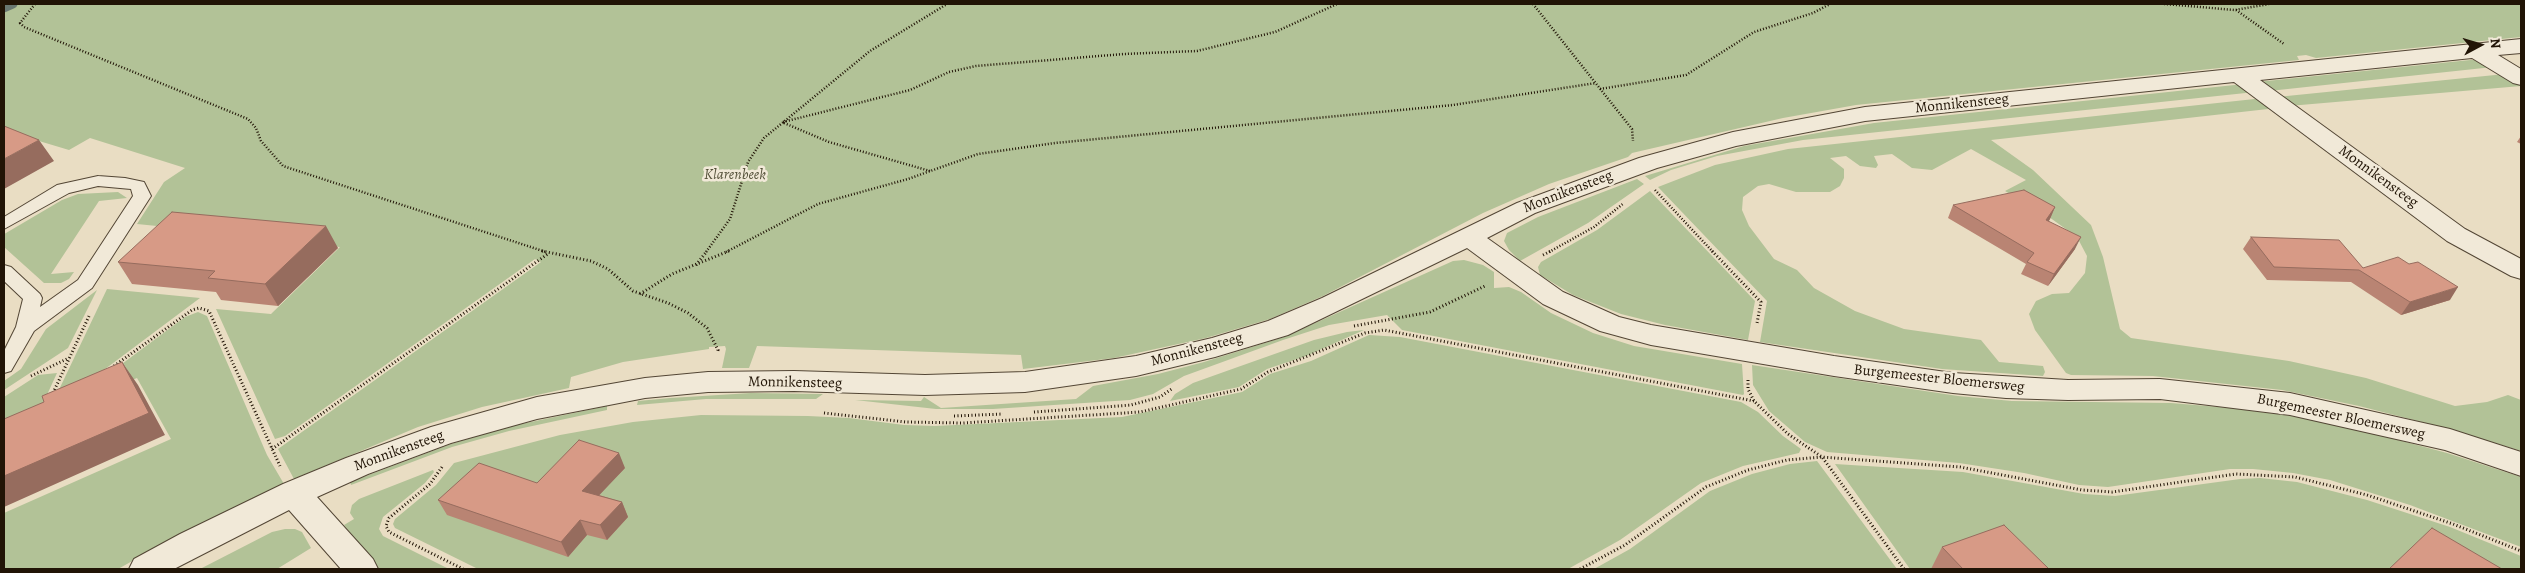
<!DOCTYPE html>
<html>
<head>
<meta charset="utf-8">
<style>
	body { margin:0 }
	#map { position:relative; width:2525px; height:573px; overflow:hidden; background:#e9ddc3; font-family:Alegreya,serif }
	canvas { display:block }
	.frame { position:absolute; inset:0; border:5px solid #211406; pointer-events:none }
	.north { position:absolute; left:2455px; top:20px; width:50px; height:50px; -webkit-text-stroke:4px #f1e9d8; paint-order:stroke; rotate:84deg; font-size:14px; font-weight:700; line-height:20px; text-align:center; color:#211406 }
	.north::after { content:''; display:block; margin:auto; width:18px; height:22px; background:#211406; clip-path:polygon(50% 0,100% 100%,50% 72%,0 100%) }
</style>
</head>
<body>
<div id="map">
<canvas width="2525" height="573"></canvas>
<div class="frame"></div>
<div class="north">N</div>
</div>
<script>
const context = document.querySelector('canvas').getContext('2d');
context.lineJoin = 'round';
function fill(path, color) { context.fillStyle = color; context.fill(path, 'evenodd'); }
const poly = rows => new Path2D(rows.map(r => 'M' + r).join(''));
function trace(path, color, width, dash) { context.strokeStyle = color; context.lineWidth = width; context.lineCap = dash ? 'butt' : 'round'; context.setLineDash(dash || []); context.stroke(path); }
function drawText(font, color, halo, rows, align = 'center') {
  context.font = font + ' Alegreya,serif'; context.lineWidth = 5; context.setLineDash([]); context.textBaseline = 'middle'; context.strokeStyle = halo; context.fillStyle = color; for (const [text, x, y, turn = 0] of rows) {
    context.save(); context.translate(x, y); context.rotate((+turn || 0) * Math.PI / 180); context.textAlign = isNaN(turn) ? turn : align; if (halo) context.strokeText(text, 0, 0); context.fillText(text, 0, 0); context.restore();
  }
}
fill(poly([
	[4,4,2521,4,2521,37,2316,58,2306,55,2297,56,2299,60,1856,105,1783,118,1632,153,1628,157,1549,184,1483,213,1323,296,1270,319,1206,338,1114,358,1023,369,1021,355,757,346,749,368,722,368,726,349,725,346,709,347,709,349,623,362,571,377,569,388,482,407,418,427,294,479,278,449,541,262,535,259,285,436,275,439,216,309,271,314,340,247,204,234,207,231,137,224,164,182,185,168,90,138,69,150,39,141,4,138],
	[2480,59,2493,67,2269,91,2257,82],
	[2505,74,2521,82,2521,86,2289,106,2277,97],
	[2244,84,2255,92,1803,140,1717,156,1671,170,1650,180,1645,176,1744,146,1874,123],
	[2264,98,2277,108,1991,140,2033,170,2091,225,2103,257,2120,329,2131,338,2289,361,2366,378,2455,406,2487,402,2508,395,2521,400,2521,451,2449,429,2359,406,2282,390,2153,376,2071,375,2066,373,2035,330,2029,314,2036,301,2052,294,2069,293,2085,273,2087,256,2077,237,2049,217,2005,191,2026,180,1971,149,1932,170,1912,168,1892,154,1874,156,1878,165,1876,168,1860,166,1846,156,1830,158,1844,169,1844,178,1840,186,1830,192,1796,192,1769,184,1758,186,1743,197,1742,210,1749,226,1774,259,1797,270,1814,288,1855,311,1904,329,1981,340,1999,362,2043,366,2045,372,2043,376,1942,369,1760,342,1767,301,1658,187,1715,165,1788,149],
	[1637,179,1644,184,1588,223,1520,261,1509,250,1504,241,1507,233,1538,217],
	[1650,191,1755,301,1748,340,1665,325,1621,314,1573,295,1540,275,1538,267,1541,262,1597,230],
	[118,192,127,198,99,201,51,274,74,272,69,279,61,283,44,283,4,247,4,234,6,233,62,200,78,194],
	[1464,260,1483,265,1494,272,1494,288,1509,287,1521,292,1551,313,1593,333,1634,346,1742,364,1744,394,1743,395,1402,330,1387,315,1329,325,1283,340,1184,376,1153,394,1130,400,993,409,936,409,855,400,921,401,924,397,941,408,1076,399,1093,386,1158,374,1204,362,1284,337,1453,261],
	[107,289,200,298,69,396,55,398],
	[97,290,68,348,4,390,4,381,21,369,46,329],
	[198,312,207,316,267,455,284,484,186,531,118,569,4,569,4,513,171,439,137,378,60,410,185,317],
	[1364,330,1306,356,1267,369,1239,387,1170,401,1175,394,1193,383,1235,368,1314,340,1347,332],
	[1369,335,1400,337,1741,402,1758,412,1783,436,1801,449,1799,453,1743,466,1701,483,1620,540,1568,569,478,569,395,528,393,524,395,519,436,485,454,463,560,435,633,422,701,415,808,416,849,418,904,425,935,426,1122,417,1242,392,1270,374,1311,361],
	[1752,365,1958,396,2012,401,2171,403,2231,408,2299,417,2372,433,2447,453,2521,477,2521,547,2410,505,2330,480,2293,473,2253,469,2230,469,2108,487,2079,485,2024,473,1959,463,1827,452,1805,442,1769,411,1753,385],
	[57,373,35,421,4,433,4,397,38,375],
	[751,393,823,394,816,399,706,399,637,405,638,401,670,398],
	[607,406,607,410,509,431,452,447,351,485,350,482,451,444,507,427],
	[1817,461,1897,569,1594,569,1630,549,1710,491,1752,474,1790,464],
	[1835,464,1963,472,2084,494,2115,496,2240,479,2260,478,2297,482,2367,500,2450,527,2521,556,2521,569,2016,569,1993,546,1930,569,1910,569],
	[433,470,434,472,425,483,383,517,379,529,383,536,449,569,379,569,344,525,354,519,350,513,352,505,359,499],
	[285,529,295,529,302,532,311,548,277,569,200,569,272,532]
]), '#b2c297');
trace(poly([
	[4,8,13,4]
]), '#697872', 9);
const service = poly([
	[98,176,125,178,144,182,151,196,92,288,34,331,11,371,4,373,4,351,16,327,23,299,4,281,4,265,11,267,40,294,42,298,40,307,78,280,133,196,131,189,98,186,69,193,4,229,4,217,57,185,98,176]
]);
const minor = poly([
	[2521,39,2521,53,2498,55,2521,69,2521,85,2513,83,2472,58,2260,80,2465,229,2521,259,2521,279,2511,276,2447,241,2234,82,1865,121,1736,146,1657,168,1535,213,1487,238,1563,292,1619,317,1651,325,1834,356,1953,373,2068,380,2160,379,2290,393,2450,429,2521,452,2521,476,2445,450,2290,415,2160,399,2068,400,2006,398,1953,393,1834,376,1651,345,1600,331,1543,304,1467,248,1288,335,1215,357,1136,376,1025,392,925,395,794,391,708,392,645,398,537,419,451,443,368,474,317,497,373,559,378,569,341,569,289,510,174,569,129,569,134,559,180,534,283,484,346,458,431,427,537,397,645,378,708,372,794,371,925,375,1025,372,1136,356,1212,338,1268,321,1322,298,1517,203,1639,158,1733,132,1865,107,2521,39]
]);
trace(service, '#534635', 2);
trace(minor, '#534635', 2);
trace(poly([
	[35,4,20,23,24,27,248,119,256,128,261,141,283,166,546,252],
	[1533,4,1632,129,1633,141],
	[2164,4,2235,10,2269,4],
	[2236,10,2284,44],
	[1600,89,1686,75,1754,32,1813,13,1830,4],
	[783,122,910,90,949,72,976,66,1124,54,1197,51,1275,32,1337,4],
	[784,123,829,142,930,171],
	[1655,190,1713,252],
	[706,252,730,219,748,162,764,138,870,51,947,4],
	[726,252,818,204,908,179,978,154,1055,143,1453,105,1596,83],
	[1549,252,1594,227,1624,203]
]), '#211406', 2.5, [1, 2]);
trace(poly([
	[542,251,591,261,608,269,633,291,668,303,688,313,707,328,718,350,717,353],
	[1712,251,1761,302,1757,323],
	[1543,255,1551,251],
	[696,265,707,251],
	[640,294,672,274,729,251],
	[1354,326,1430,312,1485,286],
	[114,366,192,310,199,308,209,311,280,466],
	[31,376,69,358],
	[1748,380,1748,389,1754,401,1788,434,1822,457,1904,569],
	[53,393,90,314],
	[1034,412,1131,405,1160,397,1173,388],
	[824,413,906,422,963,423,1140,412,1241,389,1268,372,1365,333,1384,330,1754,401],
	[954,416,1003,414],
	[272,449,549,253],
	[442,467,430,484,389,518,386,526,389,532,463,569],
	[1580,569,1625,545,1706,487,1748,470,1787,460,1822,457,1960,467,2082,490,2112,492,2236,474,2295,477,2367,495,2453,524,2521,551]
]), '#211406', 3, [1, 2.5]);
fill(service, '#f1e9d8');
fill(minor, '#f1e9d8');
fill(poly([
	[2521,136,2521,144,2517,142],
	[1953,205,2055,207,2049,221,2075,249,2048,286,2021,274,2026,264,1948,218],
	[2251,237,2363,268,2450,300,2401,315,2351,282,2267,280,2243,249],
	[338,248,278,306,221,300,216,292,132,284,118,262],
	[625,468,599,495,622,502,628,517,607,540,587,535,568,557,447,515,438,500,537,483],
	[1942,547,2049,569,1931,569]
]), '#b98473');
fill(poly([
	[39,140,54,161,4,189,4,159],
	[2055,207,2050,219,2041,232,2046,220],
	[326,226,338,248,278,306,265,284],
	[2081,237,2075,249,2048,286,2054,274],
	[2458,287,2450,300,2401,315,2410,302],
	[122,362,138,385,165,435,4,507,4,476],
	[619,453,625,468,589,506,582,491],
	[622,502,628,517,607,540,600,525],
	[580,520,587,535,568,557,561,542]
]), '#966c5e');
const building = poly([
	[4,126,39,140,4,159,4,126],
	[2024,190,2055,207,2046,220,2081,237,2054,274,2027,262,2034,253,1953,205,2024,190],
	[172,212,326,226,265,284,208,278,215,271,118,262,172,212],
	[2251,237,2339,240,2363,268,2398,257,2409,264,2418,262,2458,287,2410,302,2359,270,2274,267,2251,237],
	[122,362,149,413,4,476,4,419,44,402,42,396,122,362],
	[579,440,619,453,582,491,622,502,600,525,580,520,561,542,438,500,479,463,537,483,579,440],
	[2004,525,2049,569,1963,569,1942,547,2004,525],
	[2432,528,2502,569,2389,569,2432,528]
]);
fill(building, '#d79a86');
trace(building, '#966c5e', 1);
drawText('15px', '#211406', '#f1e9d8', [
	["Monnikensteeg",1962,104,-6],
	["Monnikensteeg",2378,177,36],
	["Monnikensteeg",1568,192,-21],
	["Monnikensteeg",1197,350,-15],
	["Burgemeester Bloemersweg",1939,379,6],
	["Monnikensteeg",795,383,1],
	["Burgemeester Bloemersweg",2341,417,12],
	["Monnikensteeg",399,451,-20]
]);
drawText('italic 15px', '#545139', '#f1e9d8', [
	["Klarenbeek",735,175]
]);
</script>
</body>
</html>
